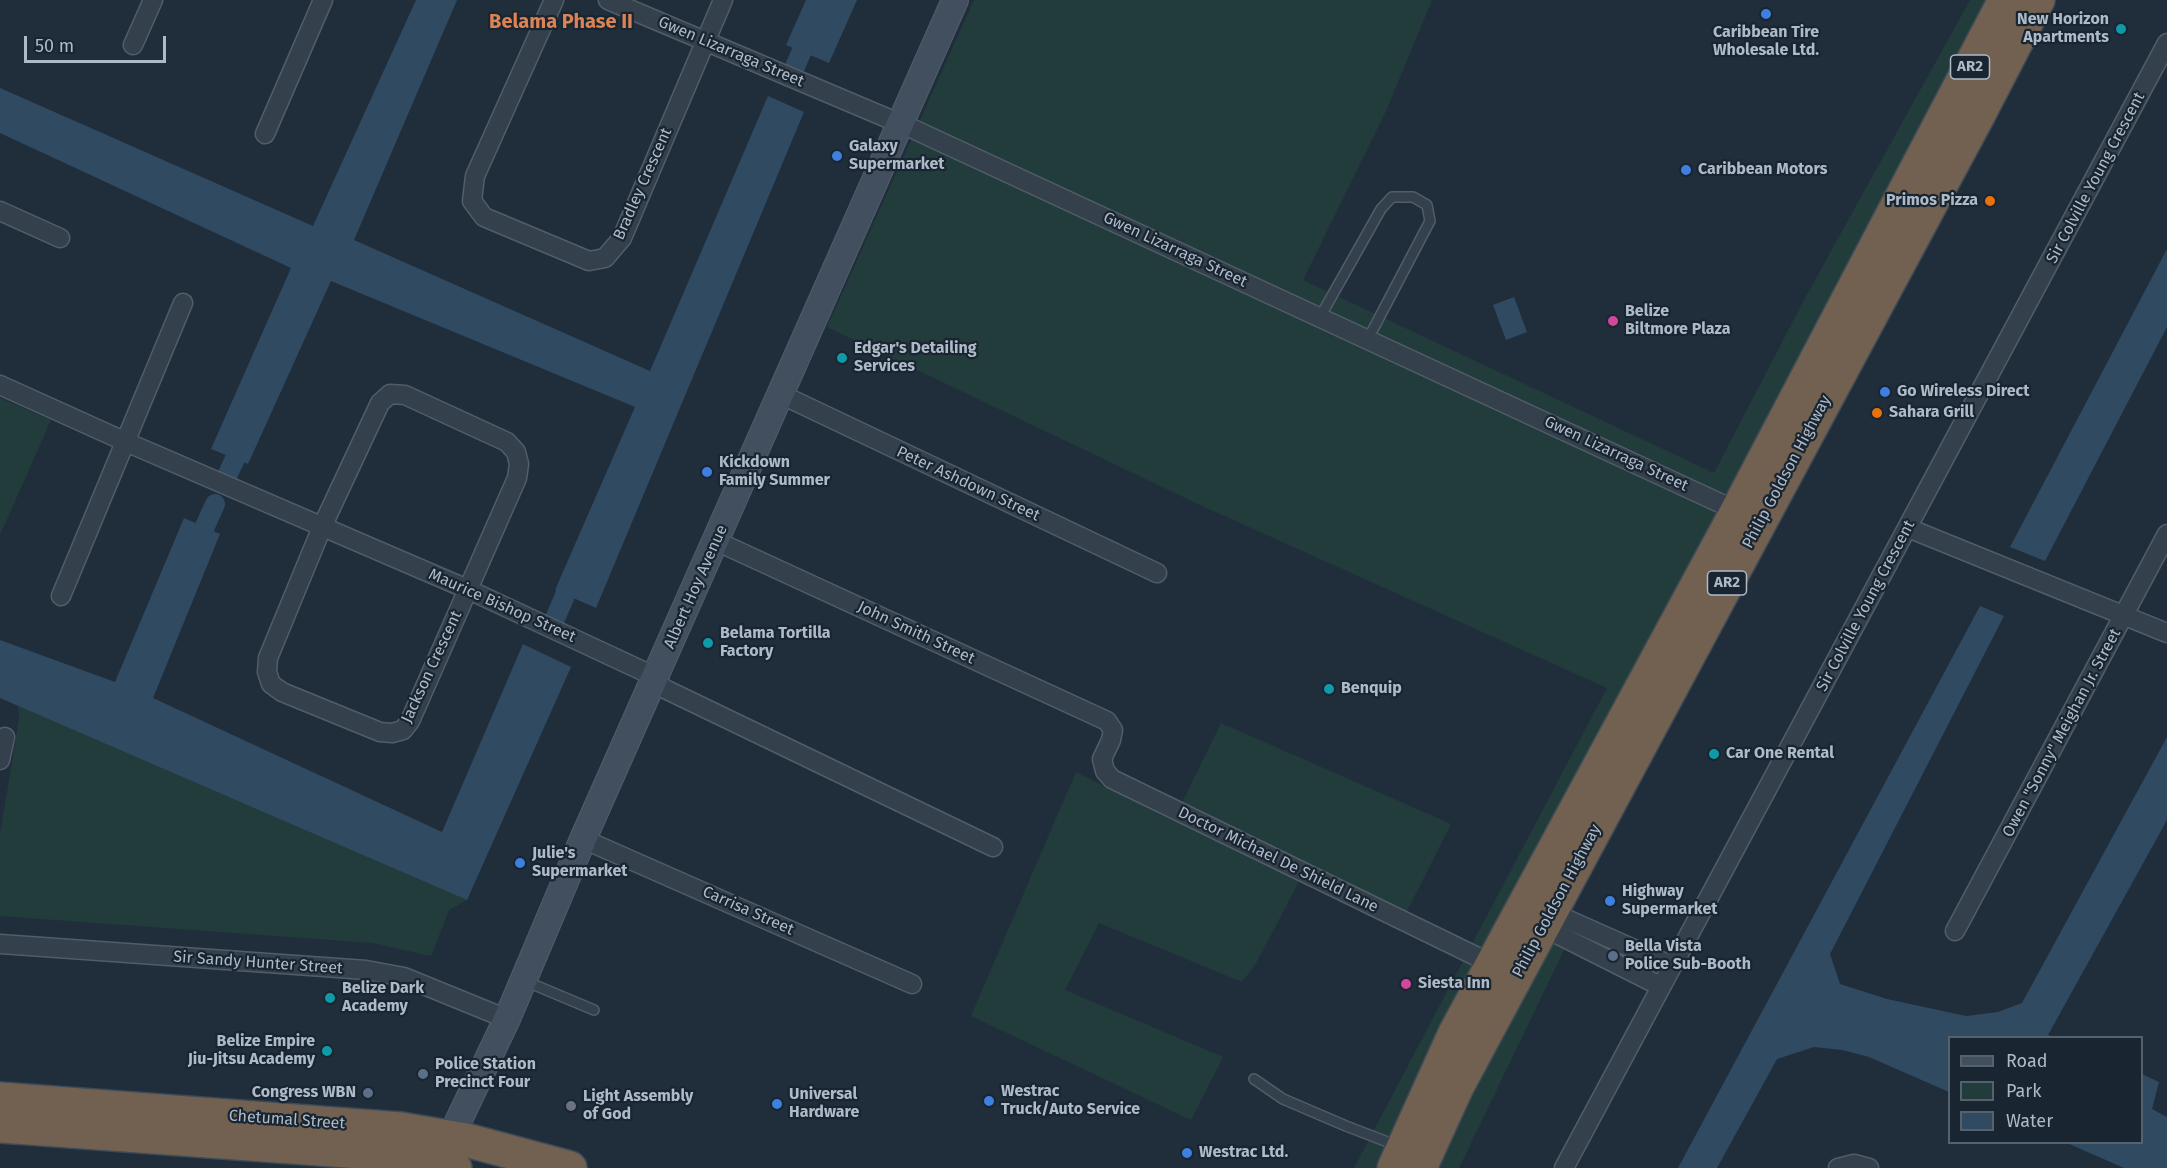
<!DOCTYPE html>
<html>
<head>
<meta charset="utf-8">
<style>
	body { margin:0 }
	#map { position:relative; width:2167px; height:1168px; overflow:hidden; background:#202e3b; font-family:"Fira Sans",sans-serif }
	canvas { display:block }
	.legend { position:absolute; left:1948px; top:1036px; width:195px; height:108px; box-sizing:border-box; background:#192530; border:2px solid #55616d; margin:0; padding:8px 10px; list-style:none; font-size:18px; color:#aebac8 }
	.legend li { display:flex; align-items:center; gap:12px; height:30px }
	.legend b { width:30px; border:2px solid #55616d }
	.scale { position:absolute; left:24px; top:36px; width:142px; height:27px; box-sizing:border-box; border:3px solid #aebac8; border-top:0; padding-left:8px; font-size:18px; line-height:21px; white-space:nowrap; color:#aebac8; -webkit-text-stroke:4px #192530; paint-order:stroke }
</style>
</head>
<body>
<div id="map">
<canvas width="2167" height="1168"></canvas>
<ul class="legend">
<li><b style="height:8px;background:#414f5f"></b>Road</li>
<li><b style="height:16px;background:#223c3c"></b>Park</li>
<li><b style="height:16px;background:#304a62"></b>Water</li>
</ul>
<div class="scale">50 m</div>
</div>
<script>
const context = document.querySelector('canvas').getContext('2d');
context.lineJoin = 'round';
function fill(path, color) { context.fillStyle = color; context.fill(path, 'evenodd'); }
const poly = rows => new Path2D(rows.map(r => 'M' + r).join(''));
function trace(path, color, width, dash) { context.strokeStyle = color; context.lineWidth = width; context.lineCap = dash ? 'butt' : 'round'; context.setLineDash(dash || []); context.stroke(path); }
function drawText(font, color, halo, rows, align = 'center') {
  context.font = font + ' "Fira Sans",sans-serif'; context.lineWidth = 4.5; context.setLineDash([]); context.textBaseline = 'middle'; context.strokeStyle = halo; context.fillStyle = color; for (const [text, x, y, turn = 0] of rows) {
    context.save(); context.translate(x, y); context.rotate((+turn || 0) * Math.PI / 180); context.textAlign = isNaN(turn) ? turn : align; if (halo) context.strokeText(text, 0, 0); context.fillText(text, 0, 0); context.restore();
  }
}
fill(poly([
	[974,0,1432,0,1386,111,1303,280,1714,473,1804,300,1970,0,1996,0,1391,1138,1377,1168,1354,1168,1607,688,1200,505,827,327],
	[0,398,51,420,0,535],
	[18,704,467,900,449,910,431,956,373,943,0,916,0,835,19,718],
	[1221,723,1451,824,1402,921,1301,878,1255,965,1242,982,1099,923,1065,990,1223,1057,1191,1120,971,1016,1076,772,1173,821],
	[1544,938,1565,948,1459,1168,1431,1168]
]), '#223c3c');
fill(poly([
	[416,0,457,0,354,240,650,371,768,96,804,112,596,608,555,590,635,407,331,281,248,464,211,449,291,268,0,133,0,88,313,226],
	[806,0,857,0,829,63,786,45],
	[2167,249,2167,327,2045,561,2010,547],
	[1514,297,1527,332,1506,340,1493,305],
	[184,518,220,534,153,698,442,832,523,644,571,667,467,900,0,698,0,640,115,682],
	[1980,606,2004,616,1830,954,1840,984,1887,999,1966,1016,1998,1012,2022,1003,2167,737,2167,820,2048,1035,2053,1037,1950,1038,1949,1092,1869,1057,1842,1050,1814,1047,1777,1059,1717,1168,1678,1168],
	[2142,1074,2159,1082,2152,1109,2167,1117,2167,1168,2124,1168,2067,1143,2142,1142]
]), '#304a62');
trace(poly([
	[794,69,824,0],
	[227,476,246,435],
	[194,551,215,504],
	[554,621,576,570]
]), '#304a62', 20);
const lane = poly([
	[1320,317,1381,209,1392,197,1413,197,1427,205,1430,221,1368,339],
	[525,981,594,1010],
	[1254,1079,1283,1099,1346,1126,1398,1146]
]);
const street = poly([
	[554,0,475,176,472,201,484,217,589,261,605,258,622,238,723,0],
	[608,0,913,129,1737,511],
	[133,45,153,0],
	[265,134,323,0],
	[0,211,60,238],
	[0,385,126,442,467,589,645,672,665,689,993,847],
	[390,394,405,395,507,442,516,452,519,464,517,478,410,721,403,730,392,733,380,732,282,692,271,684,267,672,268,658,322,527,380,403,390,394],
	[780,394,1157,573],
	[1908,528,2167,633],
	[716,541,1107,721,1113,730,1111,740,1102,759,1105,771,1112,779,1492,964],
	[61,596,183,303],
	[0,760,5,737],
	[583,839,912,984],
	[1551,912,1672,966],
	[1543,927,1660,986],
	[1955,931,2167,534],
	[0,944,366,970,404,977,507,1019],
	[1564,1168,2167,43],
	[1838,1168,1854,1164,1869,1168]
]);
const secondary = poly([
	[439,1152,455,1128,507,1019,583,839,955,0]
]);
const highway = poly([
	[0,1099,401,1129,466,1140,570,1168],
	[0,1126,388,1154,455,1168],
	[1394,1168,1455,1033,1737,511,2005,0],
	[1420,1168,1457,1087,1979,114,2038,0]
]);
trace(lane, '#515d69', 12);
trace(street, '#515d69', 21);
trace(secondary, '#515d69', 28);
trace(highway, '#3e4a56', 36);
trace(lane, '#34404b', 9);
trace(street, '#34404b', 18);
trace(secondary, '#414f5f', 26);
trace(highway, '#726150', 33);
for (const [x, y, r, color] of [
	[1766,14,6,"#3f7fe0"],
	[2121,29,6,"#0f9aa8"],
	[837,156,6,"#3f7fe0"],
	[1686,170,6,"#3f7fe0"],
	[1990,201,6,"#e8710a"],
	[1613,321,6,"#d1479c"],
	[842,358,6,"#0f9aa8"],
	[1885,392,6,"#3f7fe0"],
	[1877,413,6,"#e8710a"],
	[707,472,6,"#3f7fe0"],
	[708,643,6,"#0f9aa8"],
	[1329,689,6,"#0f9aa8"],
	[1714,754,6,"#0f9aa8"],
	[520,863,6,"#3f7fe0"],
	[1610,901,6,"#3f7fe0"],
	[1613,956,6,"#5c6f8a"],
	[1406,984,6,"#d1479c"],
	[330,998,6,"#0f9aa8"],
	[327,1051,6,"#0f9aa8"],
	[423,1074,6,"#5c6f8a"],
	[368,1093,6,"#5c6f8a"],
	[989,1101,6,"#3f7fe0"],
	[777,1104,6,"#3f7fe0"],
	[571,1106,6,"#6b7280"],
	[1187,1153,6,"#3f7fe0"]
]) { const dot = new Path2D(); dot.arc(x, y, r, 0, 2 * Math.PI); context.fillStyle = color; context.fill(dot); trace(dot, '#192530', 2); }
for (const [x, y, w] of [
	[1970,67,39],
	[1727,583,39]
]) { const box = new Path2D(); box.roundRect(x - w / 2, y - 12, w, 24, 4.5); context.fillStyle = '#192530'; context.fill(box); trace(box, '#aebac8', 1.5); }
drawText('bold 15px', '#aebac8', null, [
	["AR2",1970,67],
	["AR2",1727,583]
]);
drawText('bold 16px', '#aebac8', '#192530', [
	["New Horizon",2109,20,"right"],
	["Apartments",2109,38,"right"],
	["Caribbean Tire",1766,33,"center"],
	["Wholesale Ltd.",1766,51,"center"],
	["Galaxy",849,147],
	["Supermarket",849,165],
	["Caribbean Motors",1698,170],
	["Primos Pizza",1978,201,"right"],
	["Belize",1625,312],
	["Biltmore Plaza",1625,330],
	["Edgar's Detailing",854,349],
	["Services",854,367],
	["Go Wireless Direct",1897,392],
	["Sahara Grill",1889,413],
	["Kickdown",719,463],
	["Family Summer",719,481],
	["Belama Tortilla",720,634],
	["Factory",720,652],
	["Benquip",1341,689],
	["Car One Rental",1726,754],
	["Julie's",532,854],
	["Supermarket",532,872],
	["Highway",1622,892],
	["Supermarket",1622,910],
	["Bella Vista",1625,947],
	["Police Sub-Booth",1625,965],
	["Siesta Inn",1418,984],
	["Belize Dark",342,989],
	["Academy",342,1007],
	["Belize Empire",315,1042,"right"],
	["Jiu-Jitsu Academy",315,1060,"right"],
	["Police Station",435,1065],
	["Precinct Four",435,1083],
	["Westrac",1001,1092],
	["Truck/Auto Service",1001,1110],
	["Congress WBN",356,1093,"right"],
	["Universal",789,1095],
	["Hardware",789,1113],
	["Light Assembly",583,1097],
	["of God",583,1115],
	["Westrac Ltd.",1199,1153]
], 'left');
drawText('16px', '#aebac8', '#192530', [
	["Gwen Lizarraga Street",731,52,23],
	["Sir Colville Young Crescent",2096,178,-62],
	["Bradley Crescent",643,184,-66],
	["Gwen Lizarraga Street",1175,250,25],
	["Gwen Lizarraga Street",1616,454,25],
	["Philip Goldson Highway",1787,472,-62],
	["Peter Ashdown Street",968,484,25],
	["Albert Hoy Avenue",696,587,-66],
	["Maurice Bishop Street",502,606,24],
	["Sir Colville Young Crescent",1866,606,-62],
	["John Smith Street",916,633,25],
	["Jackson Crescent",432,667,-65],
	["Owen \"Sonny\" Meighan Jr. Street",2062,733,-62],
	["Doctor Michael De Shield Lane",1278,860,26],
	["Philip Goldson Highway",1557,901,-62],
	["Carrisa Street",748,911,24],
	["Sir Sandy Hunter Street",258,963,4],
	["Chetumal Street",287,1120,4]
]);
drawText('bold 20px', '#dc8355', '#192530', [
	["Belama Phase II",561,22]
]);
</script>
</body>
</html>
